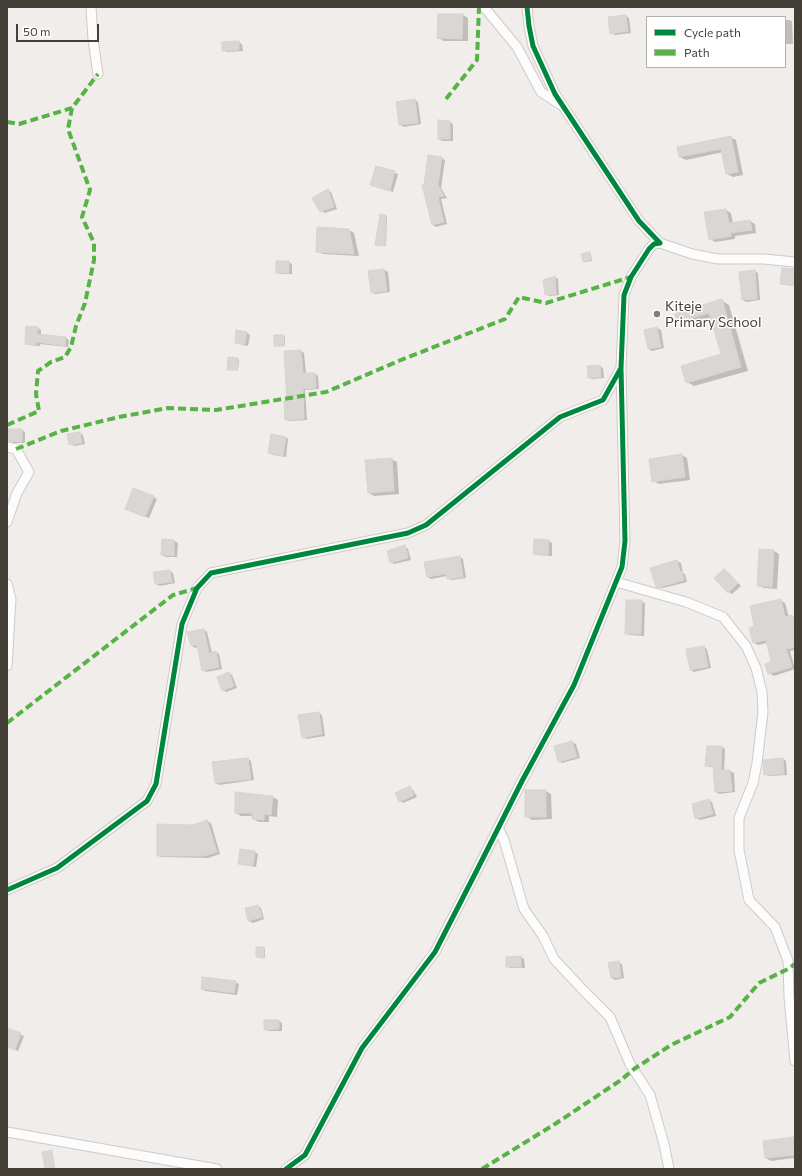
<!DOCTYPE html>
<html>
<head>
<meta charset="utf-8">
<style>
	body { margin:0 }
	#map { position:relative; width:802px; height:1176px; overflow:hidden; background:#f0edea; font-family:Commissioner,sans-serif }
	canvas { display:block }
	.frame { position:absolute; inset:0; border:8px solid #443f37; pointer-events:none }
	.legend { position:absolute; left:646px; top:16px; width:140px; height:52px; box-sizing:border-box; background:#fff; border:1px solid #b4b2af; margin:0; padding:5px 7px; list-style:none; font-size:12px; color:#443f37 }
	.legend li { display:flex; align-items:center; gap:8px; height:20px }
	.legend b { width:20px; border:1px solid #b4b2af }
	.scale { position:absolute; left:16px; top:24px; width:83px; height:18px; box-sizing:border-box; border:2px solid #443f37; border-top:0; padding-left:5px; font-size:12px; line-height:14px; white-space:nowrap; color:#443f37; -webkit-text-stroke:3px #fff; paint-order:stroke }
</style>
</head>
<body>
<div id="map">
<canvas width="802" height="1176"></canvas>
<div class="frame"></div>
<ul class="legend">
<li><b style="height:5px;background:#00873e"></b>Cycle path</li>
<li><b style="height:5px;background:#57b346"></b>Path</li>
</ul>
<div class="scale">50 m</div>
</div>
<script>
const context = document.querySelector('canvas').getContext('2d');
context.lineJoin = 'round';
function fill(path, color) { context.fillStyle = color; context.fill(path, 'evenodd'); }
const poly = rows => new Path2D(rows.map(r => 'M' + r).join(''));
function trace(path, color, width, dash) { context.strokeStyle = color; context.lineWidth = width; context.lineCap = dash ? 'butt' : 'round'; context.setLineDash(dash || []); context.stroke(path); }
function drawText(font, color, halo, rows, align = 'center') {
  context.font = font + ' Commissioner,sans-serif'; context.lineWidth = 3; context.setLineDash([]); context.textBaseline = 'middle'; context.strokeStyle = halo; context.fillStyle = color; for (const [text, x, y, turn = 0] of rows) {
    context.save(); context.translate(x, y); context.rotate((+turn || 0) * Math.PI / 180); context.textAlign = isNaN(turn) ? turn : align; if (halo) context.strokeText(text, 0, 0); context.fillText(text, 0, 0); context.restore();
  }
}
fill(poly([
	[463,15,468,18,468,41,444,41,438,38],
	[626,16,629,18,631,33,615,35,611,33],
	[785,20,789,20,792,21,793,44,785,44],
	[238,42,242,44,243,51,227,52,223,50],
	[415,100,418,102,421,124,404,127,400,125],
	[439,121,450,122,453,124,453,141,442,141,439,139],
	[730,137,736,140,743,175,733,177,727,174,723,152,686,160,680,157],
	[441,158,445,160,441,188,447,198,441,199,447,224,436,227,433,225,425,186],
	[376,167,398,174,393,192,372,185],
	[328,190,331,192,337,209,325,213,321,211],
	[726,210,731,213,733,224,750,221,755,224,756,233,735,236,735,239,715,242,710,239],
	[386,216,387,216,386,246,378,245,376,245],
	[349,230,354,233,359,256,323,254,317,251],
	[589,253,591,254,592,261,586,262,584,262],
	[289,262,292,264,292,274,281,274,277,272],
	[384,270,388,272,390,292,375,294,372,292,369,272],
	[754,271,758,273,760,300,746,302,743,300],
	[555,277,558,279,559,295,549,296,546,294],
	[721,300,729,305,748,371,694,386,687,382,722,355,711,318,686,325,678,321],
	[38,328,41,330,41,335,66,338,69,340,68,347,40,344,40,346,29,345,26,343],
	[657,328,661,330,664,348,652,351,649,349,645,331],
	[247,333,250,335,248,346,239,344,236,342],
	[284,336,285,337,285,346,275,345],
	[301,351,304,353,306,374,315,374,318,376,319,389,305,390,307,420,289,421,286,419,288,402],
	[237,359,239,360,238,370,228,369],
	[599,366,603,368,604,378,592,379,589,377],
	[22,430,25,432,25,443,13,443,9,441],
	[80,433,83,435,85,444,74,446,70,444],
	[285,437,288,439,286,457,273,455,269,453],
	[682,455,687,458,690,480,659,484,653,481],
	[391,459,397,462,399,494,374,496,369,493],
	[153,497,157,499,149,518,129,510],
	[163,540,174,541,178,543,177,557,166,557,162,555],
	[535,540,549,541,552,543,552,556,537,555,534,553],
	[405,547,408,549,411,560,394,564,391,562],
	[774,551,779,554,777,589,764,588,758,585],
	[460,557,463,559,466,578,451,580,448,578,447,576,431,579,428,577],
	[677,561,681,563,683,573,685,574,687,582,663,588,660,588,656,586],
	[724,570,728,572,741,586,732,594,729,592,715,578],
	[170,571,173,573,175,583,160,586,156,584],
	[780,600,785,603,789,617,792,616,795,618,795,650,790,651,795,669,774,676,769,673,773,663,767,643,758,645,754,643,755,627],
	[641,601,645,603,644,636,630,635,626,633],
	[204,630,207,632,212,653,216,652,219,654,222,669,206,672,203,670,198,647,195,648,192,646],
	[704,647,707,649,711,668,694,672,691,670],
	[229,673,232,675,237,688,226,692,223,690],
	[319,713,322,715,325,736,306,739,303,737],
	[572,742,576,744,580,758,562,763,559,761],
	[722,747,725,749,724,771,730,771,734,773,735,792,719,794,716,792,714,767,710,767,706,765],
	[248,759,251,761,254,780,219,785,216,783],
	[783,759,786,761,787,775,769,776,765,774],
	[410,788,413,790,417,797,403,803,400,801],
	[546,791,551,794,552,819,532,820,526,816],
	[236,794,273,797,278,800,277,817,269,816,269,822,259,822,253,819,253,816,241,816,236,813],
	[709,800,712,802,716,816,700,820,696,818],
	[207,821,211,823,220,854,208,858,161,857,158,855,193,826],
	[255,852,258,854,256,867,243,865,239,863],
	[258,906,261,908,264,919,253,923,249,921],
	[264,948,265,949,265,958,257,957],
	[521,957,524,959,525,968,510,968,507,966,507,958],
	[618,962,622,964,624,978,615,980,612,978],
	[235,982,239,984,237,995,205,991,202,989],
	[279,1021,282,1023,282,1031,268,1031,265,1029],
	[7,1029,24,1036,18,1051,7,1047],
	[794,1138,795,1139,795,1158,771,1161,766,1158]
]), '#0003');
const building = poly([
	[438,14,463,14,462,39,437,38,438,14],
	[626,15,628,31,610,34,608,17,626,15],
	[239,41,239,50,222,51,222,42,239,41],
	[415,99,418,123,399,125,396,102,415,99],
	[438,120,450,121,450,139,438,139,438,120],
	[731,136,738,172,726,174,721,149,679,157,677,147,731,136],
	[428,155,442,157,438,185,444,196,438,197,444,222,432,225,422,185,424,185,428,155],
	[376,166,395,171,390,191,370,185,376,166],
	[328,189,334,207,320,212,312,198,328,189],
	[726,209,729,223,750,220,752,230,730,233,731,236,709,240,704,212,726,209],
	[380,214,386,215,385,246,375,245,380,214],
	[317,227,349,229,354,254,316,252,317,227],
	[590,252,591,260,583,262,581,254,590,252],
	[276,261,289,261,289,273,276,273,276,261],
	[782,268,795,269,795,286,780,284,782,268],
	[384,269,387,291,371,293,368,271,384,269],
	[755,270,757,299,742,300,739,272,755,270],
	[555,276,556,294,545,295,543,280,555,276],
	[722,299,741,367,686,383,681,366,721,354,709,313,677,322,675,313,722,299],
	[26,326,38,327,37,334,66,337,65,346,37,342,36,345,25,344,26,326],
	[657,327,661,347,648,349,644,330,657,327],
	[236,330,247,332,245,344,235,343,236,330],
	[274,335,284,335,284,346,274,346,274,335],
	[301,350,303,373,315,373,316,388,303,389,304,419,285,420,284,401,287,401,284,351,301,350],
	[228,357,238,358,237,370,227,370,228,357],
	[600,365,601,377,588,378,587,366,600,365],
	[8,429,22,429,22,442,8,441,8,429],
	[80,432,82,443,69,445,67,434,80,432],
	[271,434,286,437,283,456,268,453,271,434],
	[682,454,685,477,652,482,649,459,682,454],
	[392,458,394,491,368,493,365,460,392,458],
	[133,488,154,496,145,517,125,509,133,488],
	[162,539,174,540,174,556,161,555,162,539],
	[534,539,549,540,548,555,533,554,534,539],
	[405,545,408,558,390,563,387,551,405,545],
	[759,549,774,550,772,587,757,586,759,549],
	[460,556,463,577,447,579,446,574,427,577,424,562,460,556],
	[677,560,680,572,682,571,684,580,657,588,656,587,650,568,677,560],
	[724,569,738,583,728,593,714,578,724,569],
	[170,570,172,582,155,584,153,572,170,570],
	[781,599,785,617,792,615,795,624,795,647,786,649,792,667,768,674,765,664,771,662,766,640,753,643,749,628,754,626,750,606,781,599],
	[626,600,642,600,641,634,625,634,626,600],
	[204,629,209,653,216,651,219,667,202,671,197,645,191,646,187,632,204,629],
	[704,646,708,667,690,670,686,649,704,646],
	[229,672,234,686,222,691,217,677,229,672],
	[319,712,322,734,302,738,298,715,319,712],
	[572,741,577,757,558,762,554,746,572,741],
	[707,746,722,746,721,770,730,770,732,791,715,792,713,766,705,766,707,746],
	[248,758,251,779,215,783,212,762,248,758],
	[783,758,784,774,764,775,763,760,783,758],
	[410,786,414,795,399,802,395,793,410,786],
	[525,790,546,790,546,817,525,817,525,790],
	[235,792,273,796,271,815,264,814,264,820,252,819,252,813,235,813,235,792],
	[709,799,713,814,695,819,692,804,709,799],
	[207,820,217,852,204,856,157,856,157,824,193,825,207,820],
	[240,849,255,851,253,866,238,864,240,849],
	[258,905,262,917,248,921,245,908,258,905],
	[256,947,264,947,264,958,256,957,256,947],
	[521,956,521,967,506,967,506,957,521,956],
	[619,961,621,977,611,978,608,963,619,961],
	[202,977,236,981,234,993,201,989,202,977],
	[264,1020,279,1020,279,1029,264,1030,264,1020],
	[7,1028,21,1033,15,1050,7,1047,7,1028],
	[794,1137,795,1155,765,1158,763,1141,794,1137],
	[52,1150,55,1169,45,1169,42,1152,52,1150]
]);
fill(building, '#d9d6d3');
trace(building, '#d8d4d0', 1);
const minor = poly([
	[91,7,93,40,98,74],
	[484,7,517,47,541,92,561,105],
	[660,243,692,254,718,259,764,259,795,262],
	[7,447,16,449,29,472,17,493,7,522],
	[616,582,686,602,723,617,746,646,756,668,762,692,763,712,757,763,753,783,739,818,739,850,749,900,775,927,788,961,789,997,795,1061],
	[7,584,11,599,7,666],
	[498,828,504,840,524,909,543,936,554,959,583,990,610,1017,630,1064,650,1095,664,1144,669,1169],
	[7,890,57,868,147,801,156,784,182,624,197,588,211,573,408,533,426,525,560,417,603,400,620,370],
	[7,1132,217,1169],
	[286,1169,305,1155,362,1048,435,952,476,872,522,781,574,685,622,567,625,541,621,368,624,295,631,277,649,249,654,244,660,243,639,221,555,94,533,46,529,26,527,7]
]);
trace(minor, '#cdcbc8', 11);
trace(minor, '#fdfcfc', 9);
trace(poly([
	[446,99,477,60,479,7],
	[7,122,19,124,72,108],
	[7,425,39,411,36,394,38,371,51,362,65,357,71,347,76,326,85,303,94,260,94,243,82,217,90,190,68,129,72,108,98,74],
	[16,449,61,431,119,417,168,408,216,410,326,392,401,360,505,319,519,297,546,303,631,277],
	[7,723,173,595,197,588],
	[482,1169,555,1124,621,1080,634,1069,671,1045,730,1017,759,983,788,969,795,964]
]), '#57b346', 4, [8, 4]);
trace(poly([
	[7,890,57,868,147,801,156,784,182,624,197,588,211,573,408,533,426,525,560,417,603,400,621,368],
	[286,1169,305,1155,362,1048,435,952,476,872,522,781,574,685,622,567,625,541,621,368,624,295,631,277,649,249,654,244,660,243,639,221,555,94,533,46,529,26,527,7]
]), '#00873e', 5);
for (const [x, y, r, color] of [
	[657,314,4,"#807c76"]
]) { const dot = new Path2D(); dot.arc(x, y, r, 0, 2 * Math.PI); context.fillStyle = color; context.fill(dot); trace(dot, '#fff', 1.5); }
drawText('14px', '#443f37', '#fff', [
	["Kiteje",665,306],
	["Primary School",665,322]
], 'left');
</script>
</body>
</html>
